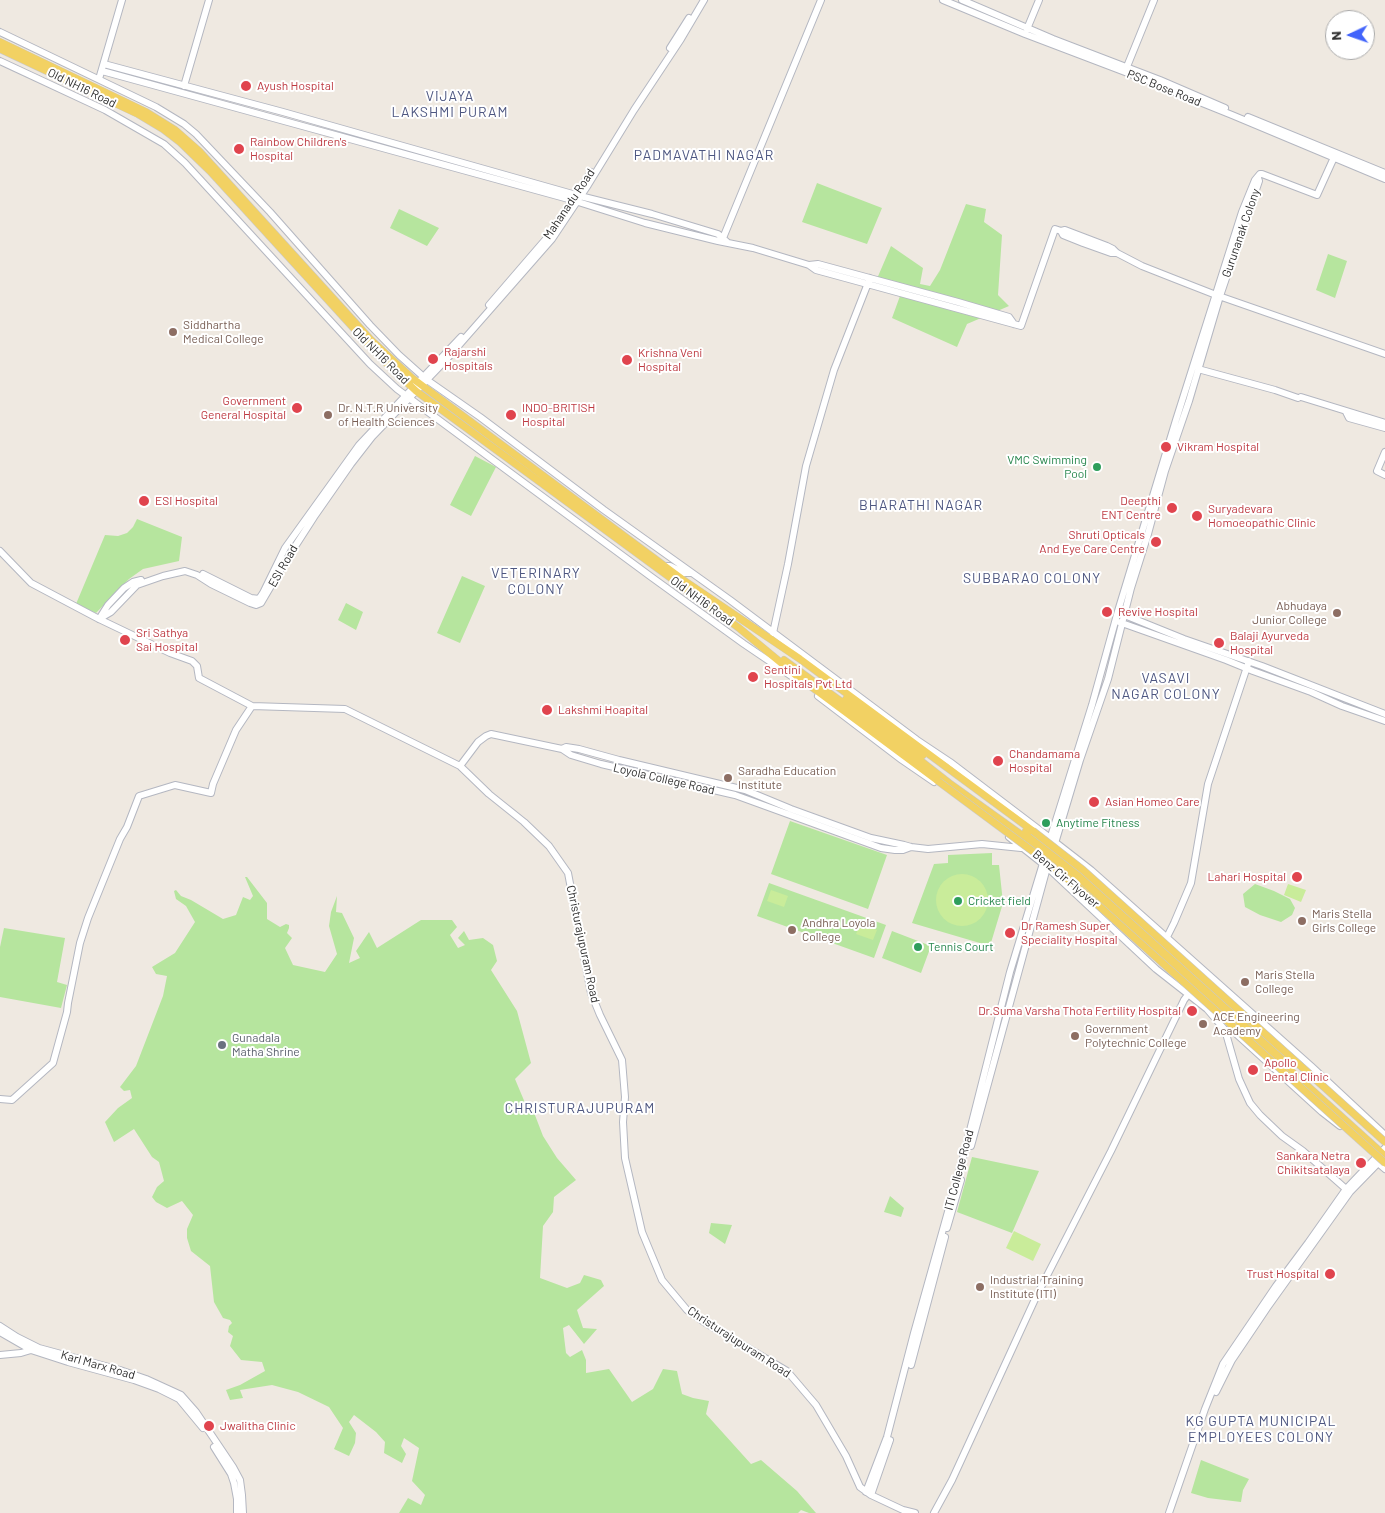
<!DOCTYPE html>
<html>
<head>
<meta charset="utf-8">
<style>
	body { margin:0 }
	#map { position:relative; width:1385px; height:1513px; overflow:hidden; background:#efe9e1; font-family:Barlow,sans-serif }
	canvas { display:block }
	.north { position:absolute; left:1325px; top:10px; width:50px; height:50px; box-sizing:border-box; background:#fff; border:1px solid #ababab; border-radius:50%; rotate:267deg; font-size:14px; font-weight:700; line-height:20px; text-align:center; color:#2e2e2e }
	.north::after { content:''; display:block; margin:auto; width:18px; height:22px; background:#4264fb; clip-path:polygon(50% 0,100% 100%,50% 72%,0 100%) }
</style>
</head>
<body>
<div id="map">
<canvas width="1385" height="1513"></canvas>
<div class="north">N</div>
</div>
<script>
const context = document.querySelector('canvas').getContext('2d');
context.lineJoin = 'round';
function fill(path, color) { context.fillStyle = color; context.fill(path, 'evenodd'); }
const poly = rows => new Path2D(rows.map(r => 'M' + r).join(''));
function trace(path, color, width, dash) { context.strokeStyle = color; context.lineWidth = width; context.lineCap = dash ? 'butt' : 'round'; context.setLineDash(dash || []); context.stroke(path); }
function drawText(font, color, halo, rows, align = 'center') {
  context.font = font + ' Barlow,sans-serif'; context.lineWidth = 4; context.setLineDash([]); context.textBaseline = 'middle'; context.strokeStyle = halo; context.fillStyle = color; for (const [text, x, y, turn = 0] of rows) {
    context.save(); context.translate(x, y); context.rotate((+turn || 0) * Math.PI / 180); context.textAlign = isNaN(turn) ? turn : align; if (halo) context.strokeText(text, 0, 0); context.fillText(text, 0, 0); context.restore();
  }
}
fill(poly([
	[817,183,882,208,867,244,802,222],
	[966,204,986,209,984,222,1002,235,998,295,1009,306,967,324,957,347,892,318,900,296,873,288,891,246,923,268,920,284,930,286,940,270],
	[399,209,439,228,427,246,390,228],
	[1328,254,1347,261,1335,298,1316,290],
	[475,456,496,467,471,516,450,505],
	[137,519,182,537,179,561,143,569,129,579,96,613,76,604,105,535,118,536,127,533,133,527],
	[462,576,485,586,460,643,437,633],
	[346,603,363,612,356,630,338,620],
	[790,821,887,855,868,909,771,874],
	[992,853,992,865,999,865,1003,903,990,946,912,923,934,864,948,863,948,855],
	[245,877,247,877,267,903,267,919,280,927,286,924,289,925,289,928,287,933,292,938,285,948,293,965,325,972,337,954,329,926,331,912,337,896,336,912,342,913,354,938,349,963,360,958,356,951,369,932,377,948,421,920,452,920,457,927,450,935,458,948,465,945,458,938,464,931,469,940,483,938,493,945,497,961,491,970,517,1011,531,1063,515,1079,528,1110,533,1110,543,1136,557,1158,576,1180,554,1197,553,1212,543,1226,540,1278,567,1288,580,1283,584,1275,601,1280,604,1286,577,1310,583,1328,597,1329,584,1344,569,1325,563,1328,566,1353,570,1357,582,1350,586,1360,586,1373,609,1369,632,1402,653,1389,663,1369,677,1371,682,1394,693,1398,709,1401,706,1414,751,1464,761,1460,797,1491,816,1513,809,1513,801,1510,798,1513,399,1513,408,1498,421,1505,425,1495,412,1481,419,1448,404,1438,401,1446,406,1454,402,1463,384,1453,385,1442,376,1432,354,1415,349,1422,356,1433,355,1443,349,1456,334,1449,343,1428,329,1407,298,1392,272,1385,240,1390,243,1398,230,1400,226,1390,240,1385,265,1371,262,1362,241,1360,230,1346,233,1336,228,1332,229,1326,232,1323,230,1320,223,1318,214,1302,210,1266,191,1251,187,1238,187,1229,193,1215,182,1201,167,1208,156,1202,152,1197,157,1187,164,1181,159,1162,152,1157,134,1129,114,1142,105,1122,118,1108,132,1098,130,1090,124,1091,120,1087,136,1066,163,996,167,976,156,974,152,967,175,953,195,922,186,906,176,899,174,891,176,890,181,896,191,900,223,919,236,915,243,897,250,900,253,896],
	[769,883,886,925,874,958,757,916],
	[1255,884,1274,891,1290,899,1295,908,1292,915,1281,922,1260,915,1245,907,1243,894],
	[4,928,65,938,57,982,67,985,61,1008,0,997,0,947],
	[892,931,931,946,921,973,882,958],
	[972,1157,1039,1171,1012,1233,957,1212],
	[890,1196,904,1208,901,1217,884,1212],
	[711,1223,732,1225,725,1244,709,1233],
	[1201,1460,1249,1479,1243,1490,1241,1502,1208,1498,1191,1493]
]), '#b6e59e');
fill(poly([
	'936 900a26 26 0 1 1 52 0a26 26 0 1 1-52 0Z',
	[1288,884,1306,890,1301,902,1284,895],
	[771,890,788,896,784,907,767,901],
	[860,924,877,930,873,940,856,934],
	[1014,1231,1041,1244,1033,1261,1006,1248]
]), '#c9ec9a');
const secondary = poly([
	[943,0,1025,34,1125,72,1232,115,1385,179],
	[962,0,1053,39,1160,80,1225,108],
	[1027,29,1039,0],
	[0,32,156,107,184,124,196,134,270,212,370,325,399,355,427,380,480,417,604,510,730,600,917,740,950,762,1050,838],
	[670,48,689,18],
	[0,61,105,110,164,144,185,163,370,364,397,389,650,576,744,644,800,682],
	[104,64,283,112,576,195,652,214,718,234,727,242],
	[1126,69,1154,0],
	[102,71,572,200,645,223,718,241,753,248,809,265,816,270,1021,326,1055,229,1061,231,1065,230,1107,246,1113,249,1117,253,1142,266,1175,279,1216,295,1385,354],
	[99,79,122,0],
	[184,86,209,0],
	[1248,117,1385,173],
	[1061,231,1063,235,1083,243,1111,253,1117,253],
	[723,238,821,0],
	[809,265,818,264,958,302,1009,317,1014,324],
	[489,305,551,233,591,172],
	[1198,369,1275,390,1298,398],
	[1301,397,1385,423],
	[1346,412,1349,418,1385,428],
	[1385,452,1377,471,1385,475],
	[0,551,31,583,99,619,170,653,192,661,197,666,199,678,252,706,345,709,460,766,489,794,524,822,549,846,568,873,591,993,600,1015,622,1060,625,1097,623,1122,625,1158,642,1232,662,1280,687,1310,704,1322,787,1371,816,1405,846,1456,860,1487,871,1495,903,1510,915,1513],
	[665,566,670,566,684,573,690,573],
	[203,574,251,598,259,599,263,593,285,548,359,445,461,337],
	[1122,614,1184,639,1262,666,1385,714],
	[101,616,108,605,124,588,133,582,141,580],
	[99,619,111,612,137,585,163,576,185,571,197,575,211,584,250,603,256,605,261,603,285,562,314,517,351,464,372,437,445,361,552,239,588,185,634,110,681,39,704,0],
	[1119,622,1226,660,1253,671,1311,692,1342,706,1385,721],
	[773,633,788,564,806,466,834,370,870,278],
	[818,696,902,760,934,782],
	[562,749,571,755,601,764,735,795,881,848,895,850,903,850,911,847],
	[460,766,478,742,486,736,491,734,562,749,566,747,579,749,619,760,745,790,791,809,871,838,904,845,911,847,928,849,982,844,1021,848],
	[1009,837,1047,867,1156,969,1207,1009,1225,1030,1239,1079,1250,1103,1260,1115,1282,1136,1303,1151,1346,1189],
	[1055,842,1091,870,1311,1066,1385,1135],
	[1048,846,1092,705,1118,611,1176,420,1242,212,1255,180,1260,174,1262,174,1317,195,1336,153],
	[1053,850,1080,760,1108,679,1131,588,1148,534,1165,471,1189,401,1220,296,1259,181,1258,178],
	[1165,941,1174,923,1191,883,1208,784,1249,661],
	[1225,1030,1232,1030,1322,1112,1340,1126],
	[0,1099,12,1100,53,1063,67,1012,68,1003,80,943,88,918,120,839,127,827,139,796,175,785,211,793,213,784,236,730,252,706],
	[971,1146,1048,864],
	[1378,1163,1385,1169],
	[947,1228,961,1180],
	[0,1326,17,1337,39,1348,120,1370,146,1379,181,1395,196,1412,233,1467,240,1480,242,1495,243,1513],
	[0,1332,31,1350,68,1362,134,1380,159,1389,179,1399,203,1428],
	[0,1355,21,1353,31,1350],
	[911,1365,945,1237],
	[1216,1392,1232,1360,1267,1308,1350,1192,1384,1157],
	[214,1447,231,1474,234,1483,237,1499,237,1513],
	[866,1492,887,1437,914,1333,963,1158,1010,972,1044,860],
	[871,1495,890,1440],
	[934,1513,952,1480,1036,1297,1111,1151,1184,1000,1190,992],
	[1169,1513,1205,1409,1223,1364,1276,1286,1308,1243,1346,1189,1385,1148]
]);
const primary = poly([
	[0,42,146,112,175,130,200,152,371,340,412,378,686,582,800,659,1033,831],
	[0,49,138,114,163,129,180,142,210,171,381,358,416,391,739,628,797,676,938,781],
	[784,660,890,737,949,783,1051,856,1109,907,1385,1156],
	[846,699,923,755],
	[1026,831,1052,851,1287,1058]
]);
trace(secondary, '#b4b7c1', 8);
trace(primary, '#c9c9c9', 8);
trace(secondary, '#fff', 6);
trace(primary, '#f2d163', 7);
const primaryBridge = poly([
	[938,781,1039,856,1079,888,1385,1163],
	[1033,831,1083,870,1385,1142]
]);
trace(primaryBridge, '#c9c9c9', 8, []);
trace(primaryBridge, '#f2d163', 7);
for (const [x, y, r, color] of [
	[246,86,6,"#e0444e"],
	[239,149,6,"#e0444e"],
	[173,332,5,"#8d6e63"],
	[433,359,6,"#e0444e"],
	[627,360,6,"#e0444e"],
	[297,408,6,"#e0444e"],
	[328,415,5,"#8d6e63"],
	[511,415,6,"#e0444e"],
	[1166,447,6,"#e0444e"],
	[1097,467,5,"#2e9e5b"],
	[144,501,6,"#e0444e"],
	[1172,508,6,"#e0444e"],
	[1197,516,6,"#e0444e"],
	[1156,542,6,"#e0444e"],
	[1107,612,6,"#e0444e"],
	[1337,613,5,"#8d6e63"],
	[125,640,6,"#e0444e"],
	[1219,643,6,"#e0444e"],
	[753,677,6,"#e0444e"],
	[547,710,6,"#e0444e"],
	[998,761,6,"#e0444e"],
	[728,778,5,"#8d6e63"],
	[1094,802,6,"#e0444e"],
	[1046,823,5,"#2e9e5b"],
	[1297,877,6,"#e0444e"],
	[958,901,5,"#2e9e5b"],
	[1302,921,5,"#8d6e63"],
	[792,930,5,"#8d6e63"],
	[1010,933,6,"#e0444e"],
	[918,947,5,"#2e9e5b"],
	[1245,982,5,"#8d6e63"],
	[1192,1011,6,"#e0444e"],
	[1203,1024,5,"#8d6e63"],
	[1075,1036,5,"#8d6e63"],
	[222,1045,5,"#6b7280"],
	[1253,1070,6,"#e0444e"],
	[1361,1163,6,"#e0444e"],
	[1330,1274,6,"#e0444e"],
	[980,1287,5,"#8d6e63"],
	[209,1426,6,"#e0444e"]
]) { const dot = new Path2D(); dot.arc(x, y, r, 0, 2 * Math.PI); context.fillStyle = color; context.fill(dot); trace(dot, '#fff', 2); }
drawText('12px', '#be3a42', '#fff', [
	["Ayush Hospital",257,86],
	["Rainbow Children's",250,142],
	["Hospital",250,156],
	["Rajarshi",444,352],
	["Hospitals",444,366],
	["Krishna Veni",638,353],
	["Hospital",638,367],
	["Government",286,401,"right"],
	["General Hospital",286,415,"right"],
	["INDO-BRITISH",522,408],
	["Hospital",522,422],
	["Vikram Hospital",1177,447],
	["ESI Hospital",155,501],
	["Deepthi",1161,501,"right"],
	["ENT Centre",1161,515,"right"],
	["Suryadevara",1208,509],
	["Homoeopathic Clinic",1208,523],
	["Shruti Opticals",1145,535,"right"],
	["And Eye Care Centre",1145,549,"right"],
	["Revive Hospital",1118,612],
	["Sri Sathya",136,633],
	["Sai Hospital",136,647],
	["Balaji Ayurveda",1230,636],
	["Hospital",1230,650],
	["Sentini",764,670],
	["Hospitals Pvt Ltd",764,684],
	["Lakshmi Hoapital",558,710],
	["Chandamama",1009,754],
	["Hospital",1009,768],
	["Asian Homeo Care",1105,802],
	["Lahari Hospital",1286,877,"right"],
	["Dr Ramesh Super",1021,926],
	["Speciality Hospital",1021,940],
	["Dr.Suma Varsha Thota Fertility Hospital",1181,1011,"right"],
	["Apollo",1264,1063],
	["Dental Clinic",1264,1077],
	["Sankara Netra",1350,1156,"right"],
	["Chikitsatalaya",1350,1170,"right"],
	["Trust Hospital",1319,1274,"right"],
	["Jwalitha Clinic",220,1426]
], 'left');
drawText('12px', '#2e2e2e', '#fff', [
	["Old NH16 Road",82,88,26],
	["PSC Bose Road",1164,88,22],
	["Mahanadu Road",569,204,-56],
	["Gurunanak Colony",1241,233,-71],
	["Old NH16 Road",381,356,45],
	["ESI Road",283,566,-60],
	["Old NH16 Road",702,601,36],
	["Loyola College Road",664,779,13],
	["Benz Cir Flyover",1066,879,40],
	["Christurajupuram Road",583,944,78],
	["ITI College Road",959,1170,-75],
	["Christurajupuram Road",739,1342,33],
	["Karl Marx Road",98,1365,16]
]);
drawText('12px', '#785e54', '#fff', [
	["Siddhartha",183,325],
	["Medical College",183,339],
	["Dr. N.T.R University",338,408],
	["of Health Sciences",338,422],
	["Abhudaya",1327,606,"right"],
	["Junior College",1327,620,"right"],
	["Saradha Education",738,771],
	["Institute",738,785],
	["Maris Stella",1312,914],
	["Girls College",1312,928],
	["Andhra Loyola",802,923],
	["College",802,937],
	["Maris Stella",1255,975],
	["College",1255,989],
	["ACE Engineering",1213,1017],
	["Academy",1213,1031],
	["Government",1085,1029],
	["Polytechnic College",1085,1043],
	["Industrial Training",990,1280],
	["Institute (ITI)",990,1294]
], 'left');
drawText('12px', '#27864d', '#fff', [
	["VMC Swimming",1087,460,"right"],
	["Pool",1087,474,"right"],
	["Anytime Fitness",1056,823],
	["Cricket field",968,901],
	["Tennis Court",928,947]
], 'left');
drawText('12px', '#5b616d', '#fff', [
	["Gunadala",232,1038],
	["Matha Shrine",232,1052]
], 'left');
context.letterSpacing = '1px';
drawText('14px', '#4d5680', '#fff', [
	["VIJAYA",450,96],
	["LAKSHMI PURAM",450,112],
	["PADMAVATHI NAGAR",704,155],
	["BHARATHI NAGAR",921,505],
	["VETERINARY",536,573],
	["COLONY",536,589],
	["SUBBARAO COLONY",1032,578],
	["VASAVI",1166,678],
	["NAGAR COLONY",1166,694],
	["CHRISTURAJUPURAM",580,1108],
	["KG GUPTA MUNICIPAL",1261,1421],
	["EMPLOYEES COLONY",1261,1437]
]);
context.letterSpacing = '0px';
</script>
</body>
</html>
